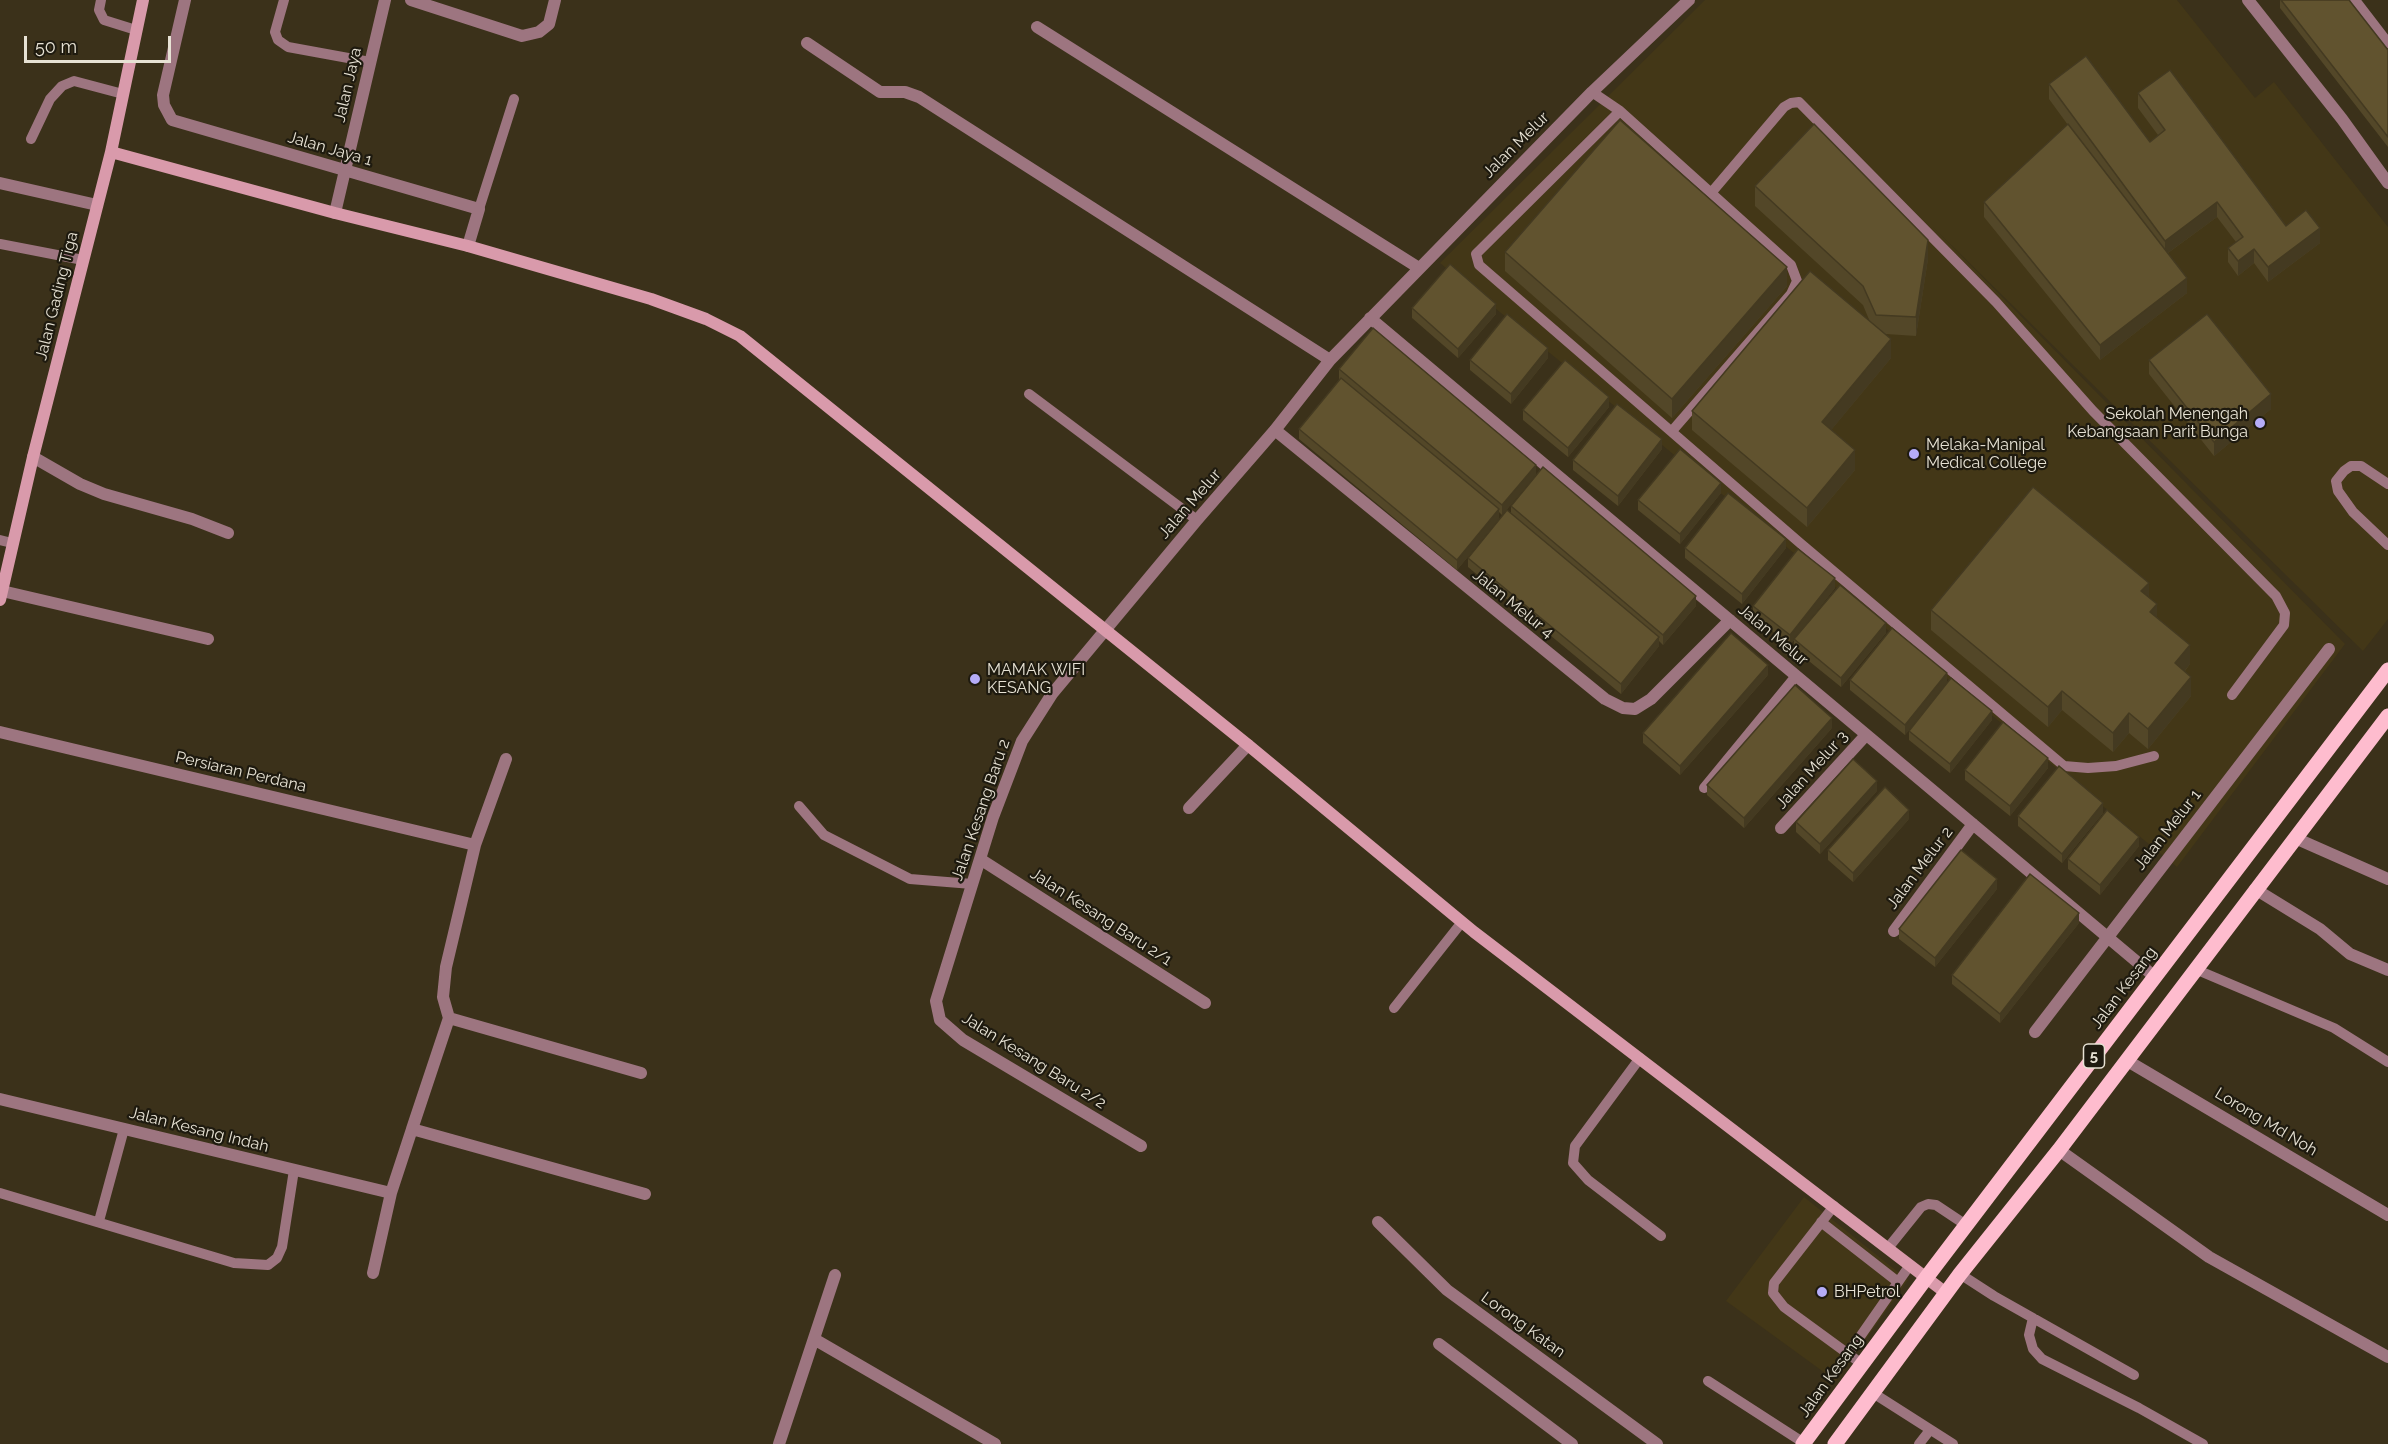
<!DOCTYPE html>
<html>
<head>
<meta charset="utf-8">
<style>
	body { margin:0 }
	#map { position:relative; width:2388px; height:1444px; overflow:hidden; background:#3b311a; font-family:Raleway,sans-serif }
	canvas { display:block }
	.scale { position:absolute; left:24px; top:36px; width:147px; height:27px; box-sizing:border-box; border:3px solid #e7e2d4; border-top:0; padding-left:8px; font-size:18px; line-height:21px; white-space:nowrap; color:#e7e2d4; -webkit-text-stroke:4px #1e1a0f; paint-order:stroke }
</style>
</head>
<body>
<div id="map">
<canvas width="2388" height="1444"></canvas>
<div class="scale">50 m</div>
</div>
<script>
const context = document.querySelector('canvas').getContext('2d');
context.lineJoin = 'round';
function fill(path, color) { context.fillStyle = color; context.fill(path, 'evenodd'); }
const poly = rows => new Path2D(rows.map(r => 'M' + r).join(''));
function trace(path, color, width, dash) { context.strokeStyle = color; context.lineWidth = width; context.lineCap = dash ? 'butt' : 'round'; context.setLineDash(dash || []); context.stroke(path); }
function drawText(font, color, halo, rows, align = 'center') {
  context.font = font + ' Raleway,sans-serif'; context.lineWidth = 4.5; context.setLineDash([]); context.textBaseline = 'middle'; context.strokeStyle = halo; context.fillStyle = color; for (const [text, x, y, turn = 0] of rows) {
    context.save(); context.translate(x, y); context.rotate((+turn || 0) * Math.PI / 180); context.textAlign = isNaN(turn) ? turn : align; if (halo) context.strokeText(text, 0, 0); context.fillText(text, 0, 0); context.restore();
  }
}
fill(poly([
	[1705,0,2177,0,2255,98,2274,82,2388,227,2388,619,2363,651,1932,226,2345,644,2177,867,1440,263],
	[1804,1197,1908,1280,1836,1381,1726,1301]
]), '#433717');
trace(poly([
	[101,0,99,10,104,20,136,30],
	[284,0,275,32,278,40,288,47,370,62],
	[2355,0,2388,43],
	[1592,92,1620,111,1791,265,1797,281,1791,294,1672,431],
	[1620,111,1476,254,1479,265,1800,543,2064,766,2088,768,2116,766,2154,756],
	[31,139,50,99,62,86,74,81,123,94],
	[1711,193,1784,107,1791,103,1799,102,1996,302,2093,411,2276,596,2285,613,2284,625,2232,695],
	[479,209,514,99],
	[0,244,83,260],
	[1029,394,1197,520],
	[2388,484,2361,466,2351,466,2344,471,2336,481,2338,491,2353,512,2388,545],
	[0,540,12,543],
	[1704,788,1796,676],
	[799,806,824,835,910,879,972,884],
	[2195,969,2334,1028,2388,1062],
	[1394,1008,1462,922],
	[1640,1058,1575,1146,1573,1163,1588,1180,1661,1236],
	[0,1193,234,1263,268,1265,277,1258,282,1247,294,1170],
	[1834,1206,1774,1283,1773,1293,1784,1307,1862,1364],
	[99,1221,124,1129],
	[1821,1222,1898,1282],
	[1888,1248,1921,1207,1928,1204,1936,1205,1966,1225],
	[1960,1274,1994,1296,2134,1375],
	[2033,1318,2029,1335,2033,1349,2042,1359,2139,1408,2203,1444],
	[1848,1354,1910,1265],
	[1708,1381,1804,1443],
	[1873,1393,1953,1444],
	[1919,1444,1930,1430]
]), '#9d7580', 10);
trace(poly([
	[185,0,163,95,164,105,172,120,479,209,468,246],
	[411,0,522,36,539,32,549,24,555,0],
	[2248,0,2342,119,2388,183],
	[1037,27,1419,268],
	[807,43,880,92,905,92,919,97,1330,360],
	[0,183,97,205],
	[335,213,385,0],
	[1370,318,2155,977],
	[1275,430,1605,699,1623,708,1635,709,1651,699,1730,620],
	[33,457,80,484,104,494,192,519,228,533],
	[2,591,208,639],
	[0,732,475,845],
	[506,759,475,845,446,967,443,997,449,1018,641,1073],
	[1189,808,1248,745],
	[1781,828,1866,735],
	[2295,838,2388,879],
	[980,859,1205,1003],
	[2255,889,2320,929,2350,954,2388,970],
	[1894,931,1973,824],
	[2035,1032,2329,649],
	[2126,1060,2388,1215],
	[0,1099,391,1193],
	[412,1129,449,1018],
	[1141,1146,963,1040,940,1020,936,1001,940,988,993,817,1022,741,1052,694,1197,520,1275,430,1330,360,1592,92,1689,0],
	[2059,1150,2209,1257,2388,1357],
	[1378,1222,1447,1290,1657,1444],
	[373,1273,391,1193,412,1129,645,1194],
	[814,1339,995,1444],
	[1439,1344,1572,1444],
	[779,1444,835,1275]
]), '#9d7580', 12);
trace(poly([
	[111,152,335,213,468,246,651,299,706,319,740,336,1248,745,1474,932,1946,1293],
	[0,600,33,457,111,152,143,0]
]), '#d99aab', 12);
trace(poly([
	[1803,1444,1926,1278,2388,670],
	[1835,1444,1960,1274,2059,1150,2388,716]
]), '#febcce', 15);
fill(poly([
	[2280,0,2349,0,2388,50,2388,147,2280,8],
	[2049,84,2150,142,2158,135,2138,108,2138,93,2286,226,2320,243,2268,282,2254,263,2238,276,2228,262,2228,248,2236,242,2217,217,2168,253,2187,293,2100,360,1984,217,1984,202,2068,125,2049,99],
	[1755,186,1928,259,1916,336,1886,334,1891,358,1831,430,1855,470,1807,527,1692,430,1692,411,1870,322,1863,305,1755,206],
	[1505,252,1787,286,1672,418,1505,271],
	[1412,308,1496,314,1458,358,1412,318],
	[1548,358,1511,404,1470,370,1470,360],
	[2149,360,2271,409,2214,456,2149,374],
	[1339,369,1536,475,1502,515,1499,512,1499,519,1457,570,1299,439,1299,429,1340,380,1339,379],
	[1609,407,1568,457,1523,420,1523,410],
	[1662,449,1618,506,1573,470,1573,460],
	[1721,493,1680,544,1638,510,1638,500],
	[1511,506,1696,606,1663,645,1659,641,1659,646,1621,694,1468,567,1468,558,1511,513],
	[1685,548,1786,548,1742,604,1685,558],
	[1835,588,1790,645,1753,616,1753,606],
	[2149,598,2157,617,2190,664,2185,671,2191,696,2148,749,2129,733,2113,752,2062,710,2048,727,1931,630,1931,610],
	[1886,633,1841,687,1794,649,1794,639],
	[1768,675,1680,775,1643,743,1643,733],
	[1850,680,1947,682,1992,720,1950,773,1909,740,1909,731,1919,717,1905,735,1850,690],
	[1832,728,1744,828,1707,795,1707,785],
	[2048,768,2010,816,1965,780,1965,770],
	[1877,791,1820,854,1796,832,1796,822],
	[2103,813,2062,863,2018,826,2018,816],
	[1909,819,1853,882,1828,860,1828,850],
	[2139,846,2100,895,2068,869,2068,859],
	[1997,889,1935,967,1899,939,1899,929],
	[2079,923,2000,1023,1952,984,1952,975]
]), '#534728');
fill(poly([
	[2217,202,2217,217,2165,255,2165,241],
	[2320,228,2320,243,2268,282,2268,267],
	[1928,240,1928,259,1916,336,1916,317],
	[2254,249,2254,263,2238,276,2238,261],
	[1787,267,1787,286,1672,418,1672,399],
	[2187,278,2187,293,2100,360,2100,345],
	[1496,304,1496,314,1458,358,1458,349],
	[1891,339,1891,358,1822,441,1822,422],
	[1548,348,1548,358,1511,404,1511,394],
	[2271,394,2271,409,2214,456,2214,442],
	[1609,397,1609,407,1568,457,1568,448],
	[1662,439,1662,449,1618,506,1618,496],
	[1855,450,1855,470,1807,527,1807,508],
	[1536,465,1536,475,1502,515,1502,505],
	[1721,483,1721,493,1680,544,1680,534],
	[1499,509,1499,519,1457,570,1457,560],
	[1786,539,1786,548,1742,604,1742,594],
	[1835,578,1835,588,1790,645,1790,635],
	[2149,583,2149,602,2141,591],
	[1696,596,1696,606,1663,645,1663,635],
	[2157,604,2157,623,2150,612],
	[1886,623,1886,633,1841,687,1841,678],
	[1659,637,1659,646,1621,694,1621,684],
	[2190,645,2190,664,2175,683,2175,663],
	[1768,665,1768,675,1680,775,1680,766],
	[1947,673,1947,683,1905,735,1905,725],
	[2191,677,2191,696,2148,749,2148,729],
	[2062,691,2062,710,2048,727,2048,707],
	[1992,711,1992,720,1950,773,1950,764],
	[2129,713,2129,733,2113,752,2113,733],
	[1832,718,1832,728,1744,828,1744,818],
	[2048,758,2048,768,2010,816,2010,806],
	[1877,781,1877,791,1820,854,1820,844],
	[2103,803,2103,813,2062,863,2062,854],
	[1909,810,1909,819,1853,882,1853,873],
	[2139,837,2139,846,2100,895,2100,885],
	[1997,879,1997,889,1935,967,1935,958],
	[2079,913,2079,923,2000,1023,2000,1014]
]), '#443a21');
const building = poly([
	[2281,0,2349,0,2388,50,2388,137,2281,0],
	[2086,56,2150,142,2165,130,2138,93,2170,70,2286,226,2306,210,2320,228,2268,267,2254,249,2238,261,2228,248,2243,237,2217,202,2165,241,2049,84,2086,56],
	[1620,120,1787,267,1672,399,1505,252,1620,120],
	[1814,124,1928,240,1916,317,1876,315,1863,286,1755,186,1814,124],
	[2068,124,2187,278,2100,345,1984,202,2068,124],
	[1450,264,1496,304,1458,349,1412,308,1450,264],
	[1810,271,1891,339,1822,422,1855,450,1807,508,1692,411,1810,271],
	[1507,314,1548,348,1511,394,1470,360,1507,314],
	[2207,314,2271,394,2214,442,2149,360,2207,314],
	[1373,328,1536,465,1502,505,1339,369,1373,328],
	[1565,360,1609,397,1568,448,1523,410,1565,360],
	[1341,378,1499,509,1457,560,1299,429,1341,378],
	[1617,404,1662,439,1618,496,1573,460,1617,404],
	[1680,449,1721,483,1680,534,1638,500,1680,449],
	[1543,467,1696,596,1663,635,1511,506,1543,467],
	[2033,487,2149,583,2141,591,2157,604,2150,612,2190,645,2175,663,2191,677,2148,729,2129,713,2113,733,2062,691,2048,707,1931,610,2033,487],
	[1728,493,1786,539,1742,594,1685,548,1728,493],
	[1507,510,1659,637,1621,684,1468,558,1507,510],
	[1798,549,1835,578,1790,635,1753,606,1798,549],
	[1840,585,1886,623,1841,678,1794,639,1840,585],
	[1892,628,1947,673,1905,725,1850,680,1892,628],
	[1731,633,1768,665,1680,766,1643,733,1731,633],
	[1951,678,1992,711,1950,764,1909,731,1951,678],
	[1795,685,1832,718,1744,818,1707,785,1795,685],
	[2003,722,2048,758,2010,806,1965,770,2003,722],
	[1853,759,1877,781,1820,844,1796,822,1853,759],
	[2059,766,2103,803,2062,854,2018,816,2059,766],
	[1885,787,1909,810,1853,873,1828,850,1885,787],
	[2107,810,2139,837,2100,885,2068,859,2107,810],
	[1961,850,1997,879,1935,958,1899,929,1961,850],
	[2030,874,2079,913,2000,1014,1952,975,2030,874]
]);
fill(building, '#61532f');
trace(building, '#443a21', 1.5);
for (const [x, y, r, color] of [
	[2260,423,6,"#b5acf8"],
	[1914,454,6,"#b5acf8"],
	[975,679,6,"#b5acf8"],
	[1822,1292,6,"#b5acf8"]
]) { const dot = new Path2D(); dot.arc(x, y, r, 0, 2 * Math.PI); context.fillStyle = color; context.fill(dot); trace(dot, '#1e1a0f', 2); }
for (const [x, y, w] of [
	[2094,1056,21]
]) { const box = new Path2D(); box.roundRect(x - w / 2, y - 12, w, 24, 4.5); context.fillStyle = '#1e1a0f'; context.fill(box); trace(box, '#e7e2d4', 1.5); }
drawText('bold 15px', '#e7e2d4', null, [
	["5",2094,1056]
]);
drawText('16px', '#e7e2d4', '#1e1a0f', [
	["Jalan Jaya",348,85,-77],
	["Jalan Melur",1516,145,-45],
	["Jalan Jaya 1",330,149,16],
	["Jalan Gading Tiga",57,296,-76],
	["Jalan Melur",1190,504,-49],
	["Jalan Melur 4",1513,604,39],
	["Jalan Melur",1773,635,40],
	["Jalan Melur 3",1812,770,-48],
	["Persiaran Perdana",241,772,13],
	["Jalan Kesang Baru 2",981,810,-71],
	["Jalan Melur 1",2168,830,-52],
	["Jalan Melur 2",1920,868,-53],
	["Jalan Kesang Baru 2/1",1101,917,33],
	["Jalan Kesang",2124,988,-53],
	["Jalan Kesang Baru 2/2",1034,1061,32],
	["Lorong Md Noh",2266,1122,31],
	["Jalan Kesang Indah",199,1130,14],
	["Lorong Katan",1523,1325,36],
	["Jalan Kesang",1831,1376,-54]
]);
drawText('16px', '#e7e2d4', '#1e1a0f', [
	["Sekolah Menengah",2248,414,"right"],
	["Kebangsaan Parit Bunga",2248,432,"right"],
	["Melaka-Manipal",1926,445],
	["Medical College",1926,463],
	["MAMAK WIFI",987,670],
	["KESANG",987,688],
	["BHPetrol",1834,1292]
], 'left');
</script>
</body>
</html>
